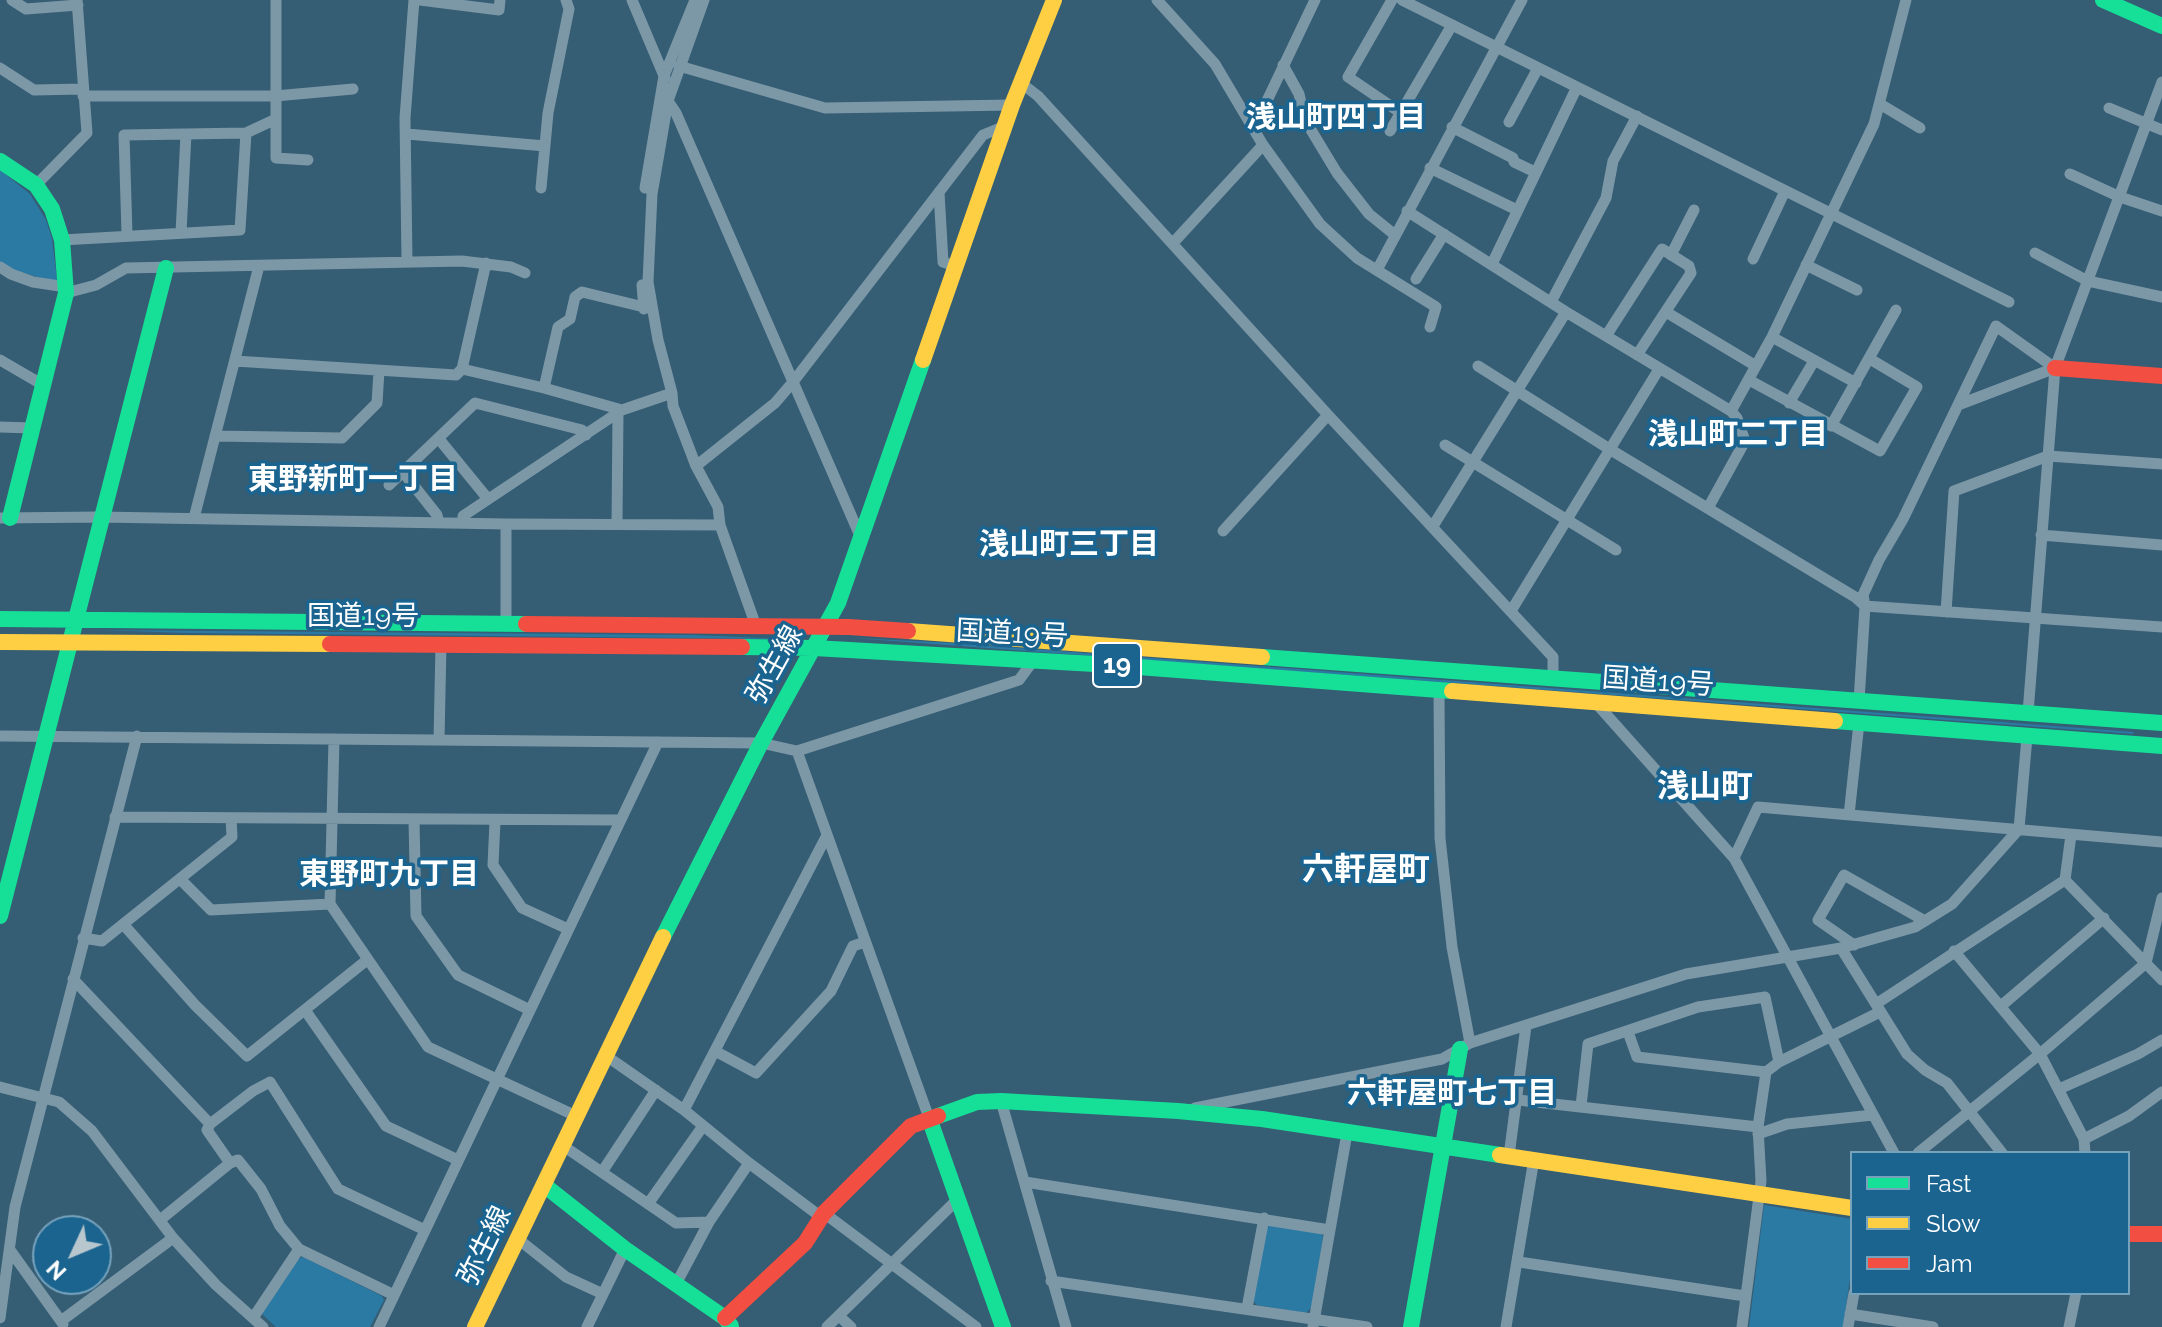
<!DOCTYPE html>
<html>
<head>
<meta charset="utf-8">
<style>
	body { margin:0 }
	#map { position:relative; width:2162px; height:1327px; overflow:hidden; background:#355d74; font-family:Raleway,sans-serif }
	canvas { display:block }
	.legend { position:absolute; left:1850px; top:1151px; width:280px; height:144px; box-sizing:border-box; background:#1a648f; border:2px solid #76a2bc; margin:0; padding:10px 14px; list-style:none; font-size:24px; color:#fff }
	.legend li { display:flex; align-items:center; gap:16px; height:40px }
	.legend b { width:40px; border:2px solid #76a2bc }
	.north { position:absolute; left:32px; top:1215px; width:80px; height:80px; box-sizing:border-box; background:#1a648f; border:2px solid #76a2bc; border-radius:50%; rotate:226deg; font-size:22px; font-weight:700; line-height:32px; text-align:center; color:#fff }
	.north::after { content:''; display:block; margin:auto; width:28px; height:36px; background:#b8c6ce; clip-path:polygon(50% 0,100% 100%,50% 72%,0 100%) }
</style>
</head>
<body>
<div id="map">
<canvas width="2162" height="1327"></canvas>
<ul class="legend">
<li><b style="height:10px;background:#16e098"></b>Fast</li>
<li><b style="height:10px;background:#ffcf43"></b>Slow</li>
<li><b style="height:10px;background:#f24e42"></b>Jam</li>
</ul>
<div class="north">N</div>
</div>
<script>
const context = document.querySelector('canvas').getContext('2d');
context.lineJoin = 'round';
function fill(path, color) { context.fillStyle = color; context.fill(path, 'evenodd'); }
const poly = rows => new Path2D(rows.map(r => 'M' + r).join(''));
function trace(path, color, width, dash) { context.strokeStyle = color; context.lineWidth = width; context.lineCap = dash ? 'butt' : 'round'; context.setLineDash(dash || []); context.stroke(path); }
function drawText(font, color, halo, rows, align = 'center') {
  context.font = font + ' Raleway,"Noto Sans JP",sans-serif'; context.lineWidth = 7; context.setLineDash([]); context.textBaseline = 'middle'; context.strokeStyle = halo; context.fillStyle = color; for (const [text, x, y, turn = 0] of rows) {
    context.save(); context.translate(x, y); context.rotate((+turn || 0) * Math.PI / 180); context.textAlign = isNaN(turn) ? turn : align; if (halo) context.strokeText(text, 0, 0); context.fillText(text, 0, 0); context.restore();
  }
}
fill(poly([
	[0,170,30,194,46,220,52,239,57,279,54,282,14,270,0,262],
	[98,630,693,635,785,639,188,633],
	[853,638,953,643,2134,732,2133,734],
	[1764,1205,1852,1219,1852,1265,1843,1327,1749,1327],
	[1272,1223,1321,1232,1323,1237,1312,1307,1306,1313,1257,1305,1252,1300,1266,1228],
	[303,1257,382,1296,384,1300,370,1327,276,1327,263,1315,262,1311,297,1259]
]), '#2b7aa4');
trace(poly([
	[12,0,26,9,78,5],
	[276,0,276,158,308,160],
	[420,0,499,10,500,0],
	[632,0,665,78],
	[704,0,668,101,652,194,648,282,658,340,672,393,673,406,696,466,718,507,720,525,756,626],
	[1157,0,1215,64,1263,145,1320,224,1357,258,1436,307,1430,327],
	[1392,0,1348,77,1401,113],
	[1402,0,2009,302],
	[1283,65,1299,94,1305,120,1337,173,1369,214,1395,235],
	[679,66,825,108,1012,105],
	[0,68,34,90,82,89],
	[1021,83,1038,96,1328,415,1553,657,1553,677],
	[83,96,275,96,353,89],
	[668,101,676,113,861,538],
	[1880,104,1920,128],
	[2109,108,2162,130],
	[1509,122,1538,68],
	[1452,127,1513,158,1514,162,1535,172],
	[1254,128,1315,0],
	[1390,131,1452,25],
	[407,134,545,146],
	[1430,168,1517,210],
	[2070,174,2120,197,2162,211],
	[36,185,87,133,77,0],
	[541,188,548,113,569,9,566,0],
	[645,188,664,76,695,0],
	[939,192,943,262,955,266],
	[1407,211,1566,312,1731,411],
	[181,233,186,134],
	[127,234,124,135,246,133,276,119],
	[62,240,240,230,246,133],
	[1173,243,1263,145],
	[2035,253,2088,281,2162,297],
	[1671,255,1694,210],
	[1753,259,1785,191],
	[407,261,405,118,414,0],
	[1492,264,1577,87],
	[1806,265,1857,290],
	[0,267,11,274,33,282,66,287],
	[1377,270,1522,0],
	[1416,279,1444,234],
	[642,285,644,309],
	[66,293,96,285,126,268,462,261,511,267,525,273],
	[1551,302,1606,198,1613,161,1637,116],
	[1666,312,1756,366],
	[1606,336,1662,249,1689,266,1691,273,1637,355],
	[1772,337,1856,383],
	[0,360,43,385],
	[235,361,456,375,462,369,486,263],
	[1478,366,1611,450,1855,597,1865,606,2162,627],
	[462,369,544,388,622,410],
	[1749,380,1880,451,1917,387,1870,359],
	[544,388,558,327,570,319,575,297,582,292,648,308],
	[1789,403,1814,361],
	[1958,405,2055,368],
	[1831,426,1896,310],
	[0,427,32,428],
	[215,436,342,438,377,403,379,371],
	[439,439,488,499],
	[1445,445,1616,550],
	[696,466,775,403,793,382,983,135,1005,126],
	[403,472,437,515,439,523],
	[389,485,475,403,582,430,586,435],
	[1708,508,1745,441,1737,418,1731,411,1772,337,1874,124,1906,0],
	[0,518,100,517,506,524,720,525],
	[194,518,259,266],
	[463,523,463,516,622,410,672,393],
	[617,524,618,413],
	[1433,526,1566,312],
	[1223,531,1328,415],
	[2041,535,2162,545],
	[1511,611,1659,369],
	[1946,612,1954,491,2048,456,2162,464],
	[506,624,506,524],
	[1439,691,1440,838,1452,947,1470,1043],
	[1859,701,1865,606,1863,595,1879,560,1903,519,1996,326,2055,368],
	[1596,703,1734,858,1894,1153],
	[2028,713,2055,368,2162,82],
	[0,736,761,743,797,751,1019,680,1033,661],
	[334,739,330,904,428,1047,576,1116],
	[439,740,441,644],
	[797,751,929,1118],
	[1849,815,1859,723],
	[115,817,619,820],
	[414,820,416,916,458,975,530,1010],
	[495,821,493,865,522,908,568,929],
	[1734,858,1758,807,2162,842],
	[180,879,211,910,330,904],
	[2065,880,2162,980],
	[2065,880,2071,835],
	[123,924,195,1005,247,1056,367,960],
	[83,938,102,941,232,837,231,818],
	[1854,945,1818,920,1844,875,1925,921],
	[1841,948,1907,1054,1925,1070,1947,1083,2002,1153],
	[1954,951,2040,1054,2084,1139,2085,1153],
	[73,979,210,1124,253,1091,270,1082,338,1189,425,1230],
	[1876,1004,2065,880],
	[2001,1006,2104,918],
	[305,1010,386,1126,458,1160],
	[1628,1032,1637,1057,1766,1072],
	[715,1051,756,1073,831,991,853,946,865,942],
	[605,1055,684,1110,749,1163,821,1217],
	[0,1087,59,1102,92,1131,173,1238,216,1285,263,1327],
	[2059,1089,2138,1054,2162,1040],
	[1518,1100,1758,1127],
	[1001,1101,1066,1327],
	[1581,1106,1588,1044,1698,1007,1765,997,1779,1062],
	[1195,1108,1442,1059,1470,1043,1686,974,1841,948,1915,927,1952,904,2019,829,2027,737],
	[684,1110,826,837],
	[210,1124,207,1130,230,1163],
	[1758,1134,1787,1124,1873,1115],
	[2084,1139,2129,1116,2162,1092],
	[562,1145,676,1223,709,1222],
	[1918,1153,2040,1054,2146,963,2162,898],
	[1509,1156,1526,1026],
	[602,1172,656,1090],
	[1025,1182,1330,1230],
	[648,1204,703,1126],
	[824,1213,976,1327],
	[160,1220,230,1163,238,1160,261,1189,280,1226,299,1249,394,1295],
	[518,1239,566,1277,603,1294],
	[10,1250,63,1324],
	[1519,1262,1745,1296],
	[1051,1281,1367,1327],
	[676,1284,709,1222,749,1163],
	[1247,1308,1264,1218],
	[1850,1314,1933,1327],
	[839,1316,851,1327],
	[0,1318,15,1207,137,736],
	[253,1318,299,1249],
	[61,1321,173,1238],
	[379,1327,658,742],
	[587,1327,625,1249],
	[827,1327,957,1200],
	[1313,1327,1347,1133],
	[1506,1327,1534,1159],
	[1742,1327,1761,1181,1758,1127,1766,1072,1779,1062,1880,1012],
	[1848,1327,1854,1293],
	[2069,1327,2076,1293]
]), '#7c98a7', 11);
trace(poly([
	[2103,0,2162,26],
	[0,161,36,185,52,209,62,240,66,293,10,518],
	[0,619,526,624],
	[742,647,814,648,1112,665,1452,691],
	[1262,657,2162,723],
	[1835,721,2162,746],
	[0,916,166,268],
	[663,937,761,743,838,603,923,360],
	[938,1116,977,1102,1001,1101,1178,1111,1262,1119,1500,1155],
	[929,1118,1003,1327],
	[544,1185,625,1249,725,1318,731,1326],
	[1411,1327,1460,1049]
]), '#16e098', 16);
trace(poly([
	[923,360,1012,105,1054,0],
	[908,631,1262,657],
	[0,642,330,644],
	[1452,691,1835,721],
	[1500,1155,1852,1208],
	[475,1327,663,937]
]), '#ffcf43', 16);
trace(poly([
	[2055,368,2162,376],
	[526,624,849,627,908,631],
	[330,644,742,647],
	[2128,1234,2162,1234],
	[725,1318,805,1243,824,1213,911,1126,938,1116]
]), '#f24e42', 16);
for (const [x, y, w] of [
	[1117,665,48]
]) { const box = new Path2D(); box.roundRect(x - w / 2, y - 22, w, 44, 6); context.fillStyle = '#1a648f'; context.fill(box); trace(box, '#fff', 2); }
drawText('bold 26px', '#fff', null, [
	["19",1117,665]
]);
drawText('28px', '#fff', '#1a648f', [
	["国道19号",363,617],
	["国道19号",1012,634,3],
	["弥生線",775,665,-61],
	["国道19号",1658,682,4],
	["弥生線",485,1246,-64]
]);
drawText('bold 30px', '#fff', '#1a648f', [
	["浅山町四丁目",1336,118],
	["浅山町二丁目",1738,435],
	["東野新町一丁目",353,480],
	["浅山町三丁目",1069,545],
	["東野町九丁目",389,875],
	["六軒屋町七丁目",1452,1094]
]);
drawText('bold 32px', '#fff', '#1a648f', [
	["浅山町",1705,787],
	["六軒屋町",1366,870]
]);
</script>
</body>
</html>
